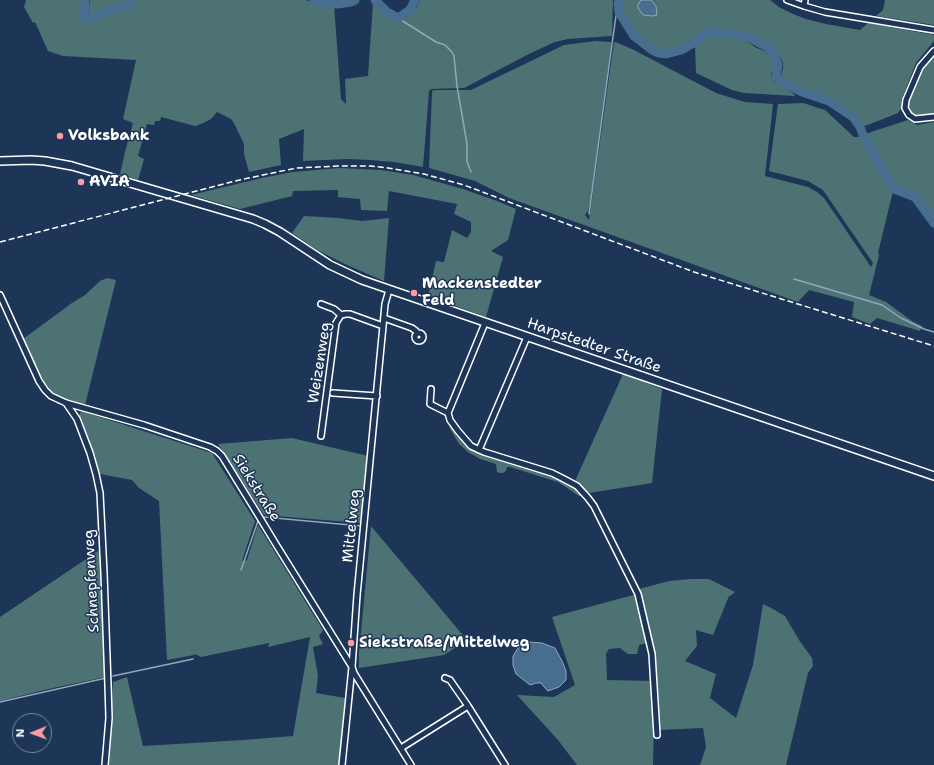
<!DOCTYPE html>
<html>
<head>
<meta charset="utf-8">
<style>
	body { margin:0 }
	#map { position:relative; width:934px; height:765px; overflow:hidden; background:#1d3557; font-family:"Shantell Sans",sans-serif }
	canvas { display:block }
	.north { position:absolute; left:12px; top:713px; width:40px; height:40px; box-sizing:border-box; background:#1d3557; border:1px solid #77869a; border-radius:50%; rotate:269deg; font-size:11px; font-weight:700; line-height:16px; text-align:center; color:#fff }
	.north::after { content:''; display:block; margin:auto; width:14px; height:18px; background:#ff9aa2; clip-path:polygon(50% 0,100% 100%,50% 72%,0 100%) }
</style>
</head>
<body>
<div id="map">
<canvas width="934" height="765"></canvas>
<div class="north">N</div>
</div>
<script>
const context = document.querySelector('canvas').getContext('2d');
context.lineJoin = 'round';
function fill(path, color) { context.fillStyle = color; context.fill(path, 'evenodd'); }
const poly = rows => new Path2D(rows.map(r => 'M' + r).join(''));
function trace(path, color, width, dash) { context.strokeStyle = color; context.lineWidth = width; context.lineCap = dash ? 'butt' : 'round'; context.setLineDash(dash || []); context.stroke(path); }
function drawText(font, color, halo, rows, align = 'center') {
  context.font = font + ' "Shantell Sans",sans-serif'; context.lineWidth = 3; context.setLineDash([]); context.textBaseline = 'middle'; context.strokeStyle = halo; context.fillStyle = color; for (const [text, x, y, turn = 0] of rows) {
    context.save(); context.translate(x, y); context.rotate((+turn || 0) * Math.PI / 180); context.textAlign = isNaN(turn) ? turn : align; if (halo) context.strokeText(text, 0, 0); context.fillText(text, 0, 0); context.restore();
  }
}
fill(poly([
	[26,0,82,0,81,12,83,19,88,21,110,12,126,8,133,0,306,0,320,5,334,5,341,99,346,104,345,79,368,76,373,3,385,14,400,20,407,16,417,7,420,0,613,0,612,36,568,39,555,42,531,53,464,88,431,89,429,91,423,167,394,162,370,160,347,159,303,161,304,129,279,139,281,165,249,172,244,154,244,144,234,123,231,119,217,112,211,119,201,124,195,126,161,117,160,121,155,121,154,125,147,124,138,156,144,159,138,180,120,174,125,152,133,123,123,119,136,60,63,56,48,51,35,22,33,23,24,7],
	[90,0,126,0,118,4,107,7,90,16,88,14],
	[621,0,770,0,779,7,793,14,806,19,826,24,860,30,868,23,934,35,934,41,916,63,903,96,902,107,898,113,865,126,851,113,828,98,819,94,806,91,798,87,784,78,781,76,783,68,783,62,779,56,773,49,769,45,759,41,753,36,729,32,707,31,703,32,687,43,679,47,671,50,663,52,659,51,649,45,634,35,625,19,620,3],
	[885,0,934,0,934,25,876,16,883,10],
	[710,36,729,37,746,40,755,47,764,51,771,57,775,64,771,75,773,81,794,94,795,96,744,93,732,90,696,73,695,46],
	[595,41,611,42,611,46,590,204,588,211,585,215,589,220,614,42,618,43,634,50,716,93,745,102,773,104,765,176,808,187,817,192,824,198,871,267,873,263,823,190,808,181,769,171,778,104,803,103,825,110,854,137,862,137,893,191,878,253,879,255,869,295,886,302,912,321,922,326,920,331,877,318,870,324,852,317,854,302,809,290,798,302,509,198,475,181,429,168,432,92,433,90,471,90,564,45],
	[934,54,934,115,920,116,912,114,910,111,907,107,908,101,922,67],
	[908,120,917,125,934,122,934,219,915,195,895,189,865,134],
	[339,168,381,170,413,175,463,189,497,201,516,209,508,240,491,251,503,257,486,317,428,296,436,261,444,262,452,230,467,238,471,232,471,222,454,214,457,204,389,191,387,211,361,210,360,199,338,197,338,190,293,191,292,196,240,209,191,195,262,178,293,172],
	[304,216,338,218,362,221,389,218,384,281,347,265,317,250,292,233],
	[107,278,116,280,85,405,67,401,51,393,47,388,23,339,72,303,85,295,100,281],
	[623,374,662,389,652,483,589,493,579,496,558,482,510,467,507,467,506,471,503,473,499,473,497,472,496,464,480,459,468,452,459,444,449,427,453,427,470,447,551,474,572,484,576,479],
	[81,411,212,453,255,521,242,561,247,560,258,525,323,630,319,636,323,644,313,647,318,676,316,693,345,698,339,765,109,765,113,682,127,677,143,746,244,740,293,736,310,637,268,647,269,643,201,657,195,654,194,655,167,660,159,501,139,488,132,480,100,474,79,416],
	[292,438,368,456,360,523,264,515,218,444],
	[371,526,467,640,444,655,359,668,359,653],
	[101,549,105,677,53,688,0,701,0,617],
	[691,579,709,579,735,592,730,596,729,596,713,635,696,630,697,646,685,661,716,674,710,698,736,718,753,665,763,604,773,609,785,616,799,640,812,658,813,666,808,673,786,765,700,765,706,747,703,728,659,730,652,652,639,589,669,581],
	[637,594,648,643,639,645,637,654,628,654,620,648,609,649,606,654,607,680,651,681,654,720,653,765,577,765,558,740,517,695,554,697,575,685,552,617]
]), '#4d7273');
const water = poly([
	[641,0,651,0,656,6,657,15,652,16,644,15,642,14,638,8,638,5,641,0],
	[529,642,542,643,555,648,562,661,566,671,566,680,559,687,548,691,545,688,541,683,536,683,530,685,516,674,513,665,513,656,518,648,529,642]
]);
fill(water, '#476e8f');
trace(water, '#91a8bc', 1);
trace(poly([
	[398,18,436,42,445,45,452,52,454,56,457,86,467,144,467,161,471,172],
	[589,214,612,44,616,16,619,12],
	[794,279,882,305,901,318,924,329,934,332],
	[264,517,361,526],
	[241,570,258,521],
	[113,676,193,659],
	[0,702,106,678]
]), '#91a8bc', 1.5);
trace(poly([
	[85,0,84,14,86,19,94,17,105,12,121,7,128,4,132,0],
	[314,0,321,4,337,4,351,2,355,0],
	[375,0,387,12,398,18,410,10,415,0],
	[619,0,618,4,619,12,634,36,652,50,659,53,666,54,681,50,695,42,709,32,732,34,749,37,767,47,773,53,778,64,776,77,787,85,802,92,829,101,853,117,860,127,863,135,894,189,915,197,934,223]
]), '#476e8f', 9);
const street = poly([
	[787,0,804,6,825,12,934,30],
	[804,6,805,0],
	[934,51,920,67,906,100,905,108,909,115,915,119,934,117],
	[0,295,39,381,45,390,51,396,66,403,144,425,210,447,217,451,222,456,257,513,277,546,352,667,354,673,411,765],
	[321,304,334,309,341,315],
	[384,318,412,328,416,331,417,333],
	[485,323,448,413,450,420,458,431,471,446,484,452,552,473,562,478,577,486,588,498,594,506,638,594,652,654,657,735],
	'415 337a4 4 0 1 1 8 0a4 4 0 1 1-8 0Z',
	[431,389,430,404,448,413],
	[333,393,377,396],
	[66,403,77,419,90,453,96,474,100,493,104,573,108,685,109,718,105,765],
	[321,436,336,323,341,315,346,314,350,314,383,326],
	[479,450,527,337],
	[445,678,450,680,468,706],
	[401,748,468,706,505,765],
	[342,765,352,667,357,595,383,326,385,304,389,290]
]);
const secondary = poly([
	[0,161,31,160,45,161,72,166,253,219,265,224,280,232,330,265,362,280,934,476]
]);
trace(street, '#fff', 8);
trace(secondary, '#fff', 10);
trace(street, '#1d3557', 5);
trace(secondary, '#1d3557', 7);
trace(poly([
	[0,242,235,181,277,172,297,168,338,166,371,166,388,168,424,174,464,185,694,272,934,346]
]), '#fff', 1.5, [6, 3]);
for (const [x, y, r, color] of [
	[60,136,4,"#ff9aa2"],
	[81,182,4,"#ff9aa2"],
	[414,293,4,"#ff9aa2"],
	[351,643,4,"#ff9aa2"]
]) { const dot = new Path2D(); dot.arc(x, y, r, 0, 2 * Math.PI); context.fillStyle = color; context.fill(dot); trace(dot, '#1d3557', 1.5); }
drawText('bold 15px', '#fff', '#1d3557', [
	["Volksbank",68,136],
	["AVIA",89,182],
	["Mackenstedter",422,284],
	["Feld",422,301],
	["Siekstraße/Mittelweg",359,643]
], 'left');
drawText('15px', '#fff', '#1d3557', [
	["Harpstedter Straße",594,346,19],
	["Weizenweg",320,363,-81],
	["Siekstraße",256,488,58],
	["Mittelweg",352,526,-84],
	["Schnepfenweg",92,581,-93]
]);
</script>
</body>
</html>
